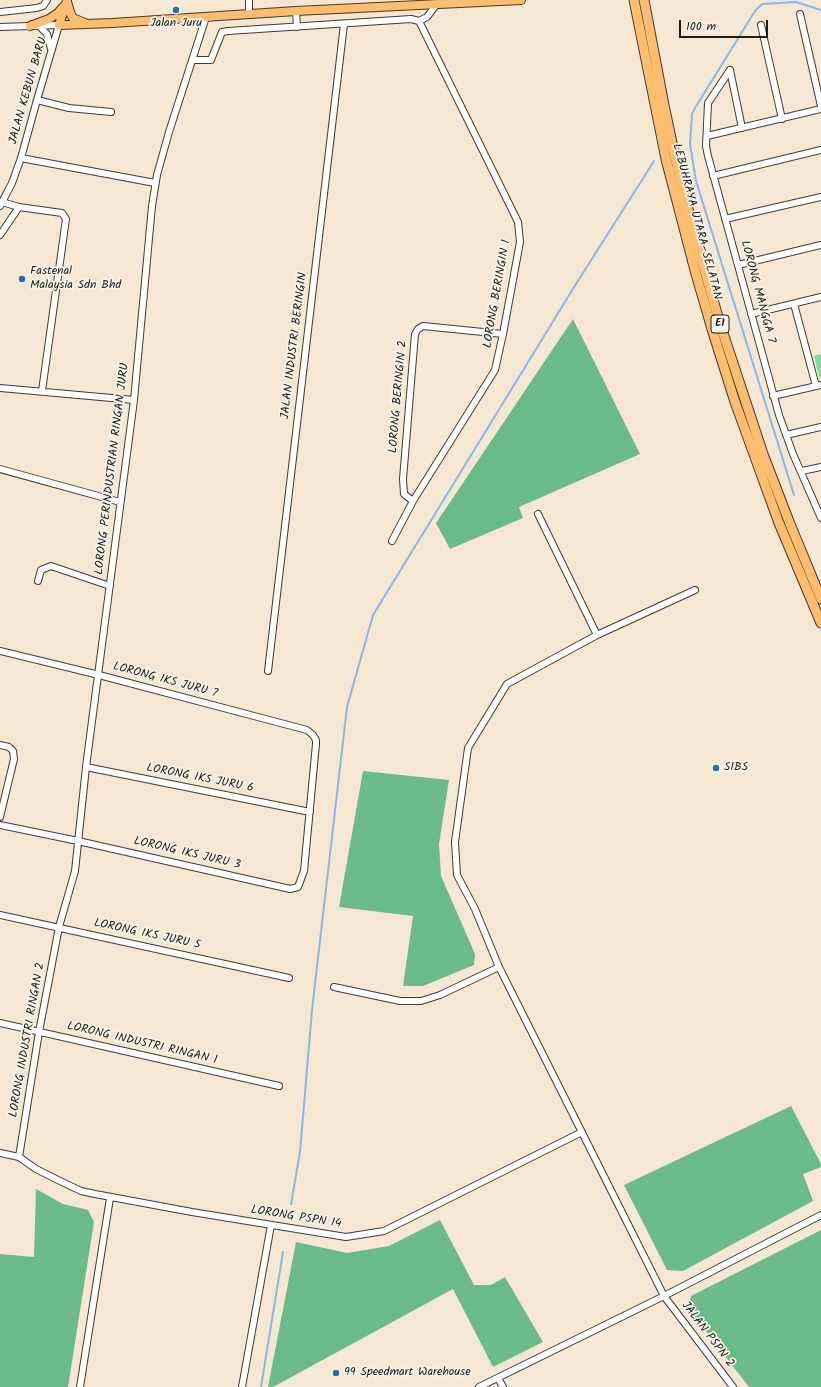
<!DOCTYPE html>
<html>
<head>
<meta charset="utf-8">
<style>
	body { margin:0 }
	#map { position:relative; width:821px; height:1387px; overflow:hidden; background:#f5e7d2; font-family:Kalam,sans-serif }
	canvas { display:block }
	.scale { position:absolute; left:679px; top:20px; width:89px; height:18px; box-sizing:border-box; border:2px solid #1c1c1c; border-top:0; padding-left:5px; font-size:12px; line-height:14px; white-space:nowrap; color:#1c1c1c; -webkit-text-stroke:3px #f7f3e8; paint-order:stroke }
</style>
</head>
<body>
<div id="map">
<canvas width="821" height="1387"></canvas>
<div class="scale">100 m</div>
</div>
<script>
const context = document.querySelector('canvas').getContext('2d');
context.lineJoin = 'round';
function fill(path, color) { context.fillStyle = color; context.fill(path, 'evenodd'); }
const poly = rows => new Path2D(rows.map(r => 'M' + r).join(''));
function trace(path, color, width, dash) { context.strokeStyle = color; context.lineWidth = width; context.lineCap = dash ? 'butt' : 'round'; context.setLineDash(dash || []); context.stroke(path); }
function drawText(font, color, halo, rows, align = 'center') {
  context.font = font + ' Kalam,sans-serif'; context.lineWidth = 3.5; context.setLineDash([]); context.textBaseline = 'middle'; context.strokeStyle = halo; context.fillStyle = color; for (const [text, x, y, turn = 0] of rows) {
    context.save(); context.translate(x, y); context.rotate((+turn || 0) * Math.PI / 180); context.textAlign = isNaN(turn) ? turn : align; if (halo) context.strokeText(text, 0, 0); context.fillText(text, 0, 0); context.restore();
  }
}
fill(poly([
	[821,354,821,378,819,376,814,356]
]), '#84db9f');
fill(poly([
	[573,319,640,454,519,507,523,518,450,549,436,523],
	[363,771,449,780,439,844,441,876,475,954,474,965,423,986,403,986,413,916,339,907],
	[791,1106,821,1164,821,1167,803,1174,813,1201,683,1271,667,1270,624,1185],
	[36,1189,63,1204,88,1210,94,1222,68,1387,0,1387,0,1254,34,1257],
	[440,1220,474,1285,491,1285,505,1277,543,1342,493,1367,453,1289,273,1387,268,1387,296,1242,347,1253,389,1246],
	[821,1230,821,1387,749,1387,688,1308,691,1296]
]), '#6bbb86');
trace(poly([
	[794,495,696,181,690,144,692,114,695,108,755,11,762,4,796,2,821,10],
	[291,1204,300,1152,312,1010,347,707,373,615,576,284,654,161],
	[261,1387,283,1252]
]), '#84b8f2', 2);
const minor = poly([
	[296,11,297,27],
	[0,12,37,8,43,6,47,0],
	[249,14,249,0],
	[800,14,821,106],
	[419,21,427,17,436,5],
	[761,25,782,119],
	[39,26,47,34,51,49],
	[0,27,59,25,37,100,21,158,12,183,0,206],
	[192,60,211,60,222,32,228,31,411,19,419,21],
	[730,70,708,103,706,146,708,156,779,415,793,454,821,518],
	[730,70,742,128],
	[37,100,69,108,111,112],
	[707,136,821,109],
	[21,158,155,183],
	[713,176,821,150],
	[2,202,19,207,62,213,66,219,42,391],
	[725,219,821,197],
	[0,235,19,207],
	[738,265,821,245],
	[794,304,816,386],
	[751,314,821,297],
	[0,388,134,400],
	[773,396,821,385],
	[786,435,821,427],
	[0,469,120,502],
	[802,471,821,467],
	[413,501,404,494,403,479,415,334,418,329,423,326,503,334],
	[538,514,597,635],
	[392,541,413,501,495,370,503,334,520,242,518,222,419,21],
	[38,581,41,570,51,566,110,586],
	[695,590,597,635,507,684,468,748,455,842,457,875,475,909,499,967,664,1296,733,1387],
	[0,651,99,675,307,730,313,735,316,740,316,744,304,871,298,887,290,889,277,886,78,841,0,825],
	[268,671,344,24],
	[0,745,9,747,13,751,14,759,0,817],
	[86,767,310,812],
	[0,915,289,978],
	[334,987,400,1001,421,1001,440,995,499,967],
	[0,1023,279,1086],
	[0,1153,19,1157,36,1169,58,1180,81,1191,95,1194,192,1212,346,1237,384,1231,582,1132],
	[19,1157,39,1032,59,927,75,871,86,767,134,400,152,206,157,175,169,132,206,17],
	[498,1378,503,1387],
	[80,1387,110,1198],
	[242,1387,271,1225],
	[479,1387,664,1296,821,1215]
]);
const major = poly([
	[67,0,59,25,112,23,296,11,521,0],
	[67,2,71,15,73,18,85,23],
	[30,26,49,19,58,13,63,7]
]);
const highway = poly([
	[634,0,666,159,696,274,712,329,735,402,760,471,779,523,821,623],
	[644,0,664,105,675,157,696,240,720,324,763,454,790,524,821,599]
]);
trace(minor, '#3d3a37', 8);
trace(major, '#3d3a37', 10);
trace(highway, '#3d3a37', 11);
trace(minor, '#fff', 6);
trace(major, '#fcbd6f', 8);
trace(highway, '#fcbd6f', 9);
for (const [x, y, r, color] of [
	[176,10,4,"#1f6fb2"],
	[22,279,4,"#1f6fb2"],
	[716,768,4,"#1f6fb2"],
	[336,1373,4,"#1f6fb2"]
]) { const dot = new Path2D(); dot.arc(x, y, r, 0, 2 * Math.PI); context.fillStyle = color; context.fill(dot); trace(dot, '#f7f3e8', 1.5); }
for (const [x, y, w] of [
	[720,324,18]
]) { const box = new Path2D(); box.roundRect(x - w / 2, y - 9, w, 18, 3); context.fillStyle = '#f7f3e8'; context.fill(box); trace(box, '#1c1c1c', 1); }
drawText('bold 11px', '#1c1c1c', null, [
	["E1",720,324]
]);
drawText('12px', '#1c1c1c', '#f7f3e8', [
	["Jalan Juru",176,24,"center"],
	["Fastenal",30,272],
	["Malaysia Sdn Bhd",30,286],
	["SIBS",724,768],
	["99 Speedmart Warehouse",344,1373]
], 'left');
drawText('12px', '#1c1c1c', '#f7f3e8', [
	["JALAN KEBUN BARU",29,91,-74],
	["LEBUHRAYA UTARA–SELATAN",696,222,75],
	["LORONG MANGGA 7",757,292,75],
	["LORONG BERINGIN 1",498,294,-80],
	["JALAN INDUSTRI BERINGIN",295,346,-83],
	["LORONG BERINGIN 2",399,397,-85],
	["LORONG PERINDUSTRIAN RINGAN JURU",113,469,-83],
	["LORONG IKS JURU 7",165,681,15],
	["LORONG IKS JURU 6",200,779,11],
	["LORONG IKS JURU 3",187,854,13],
	["LORONG IKS JURU 5",147,935,12],
	["LORONG INDUSTRI RINGAN 2",28,1040,-80],
	["LORONG INDUSTRI RINGAN 1",142,1044,13],
	["LORONG PSPN 14",296,1218,9],
	["JALAN PSPN 2",707,1335,53]
]);
</script>
</body>
</html>
